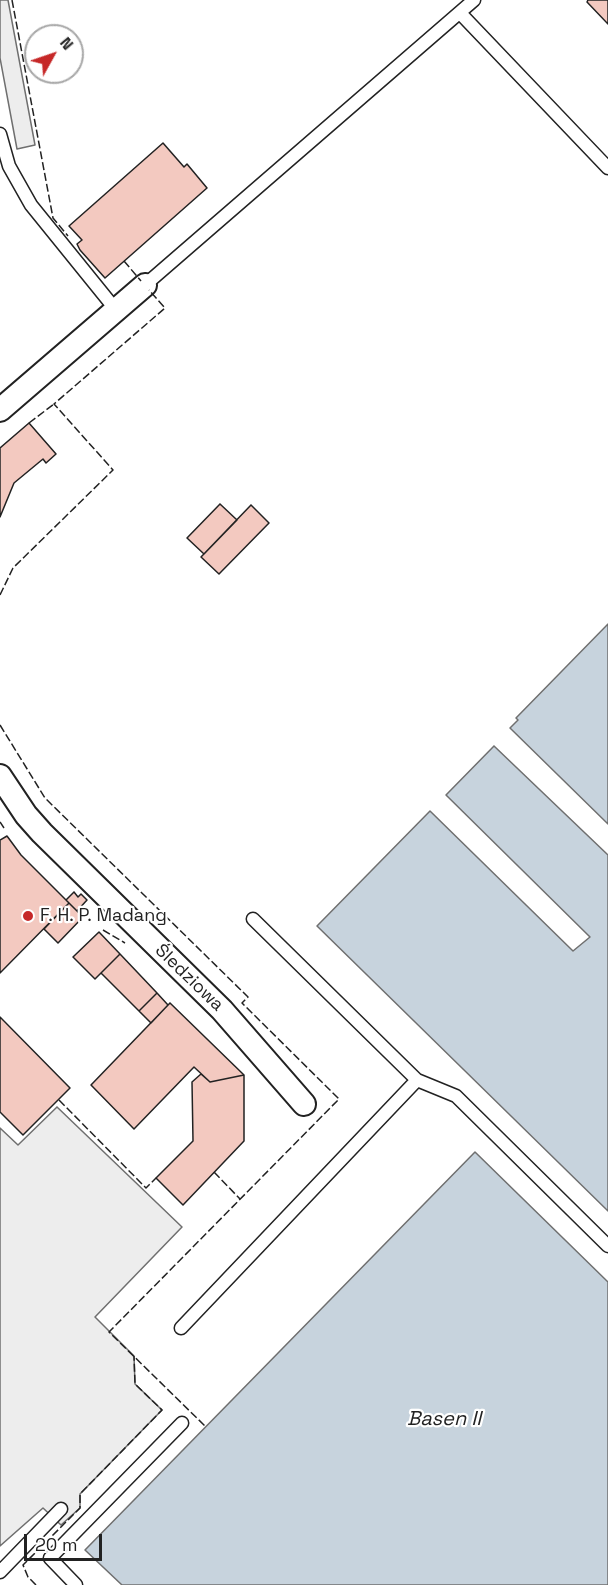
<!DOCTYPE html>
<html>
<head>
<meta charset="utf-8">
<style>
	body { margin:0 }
	#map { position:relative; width:608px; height:1585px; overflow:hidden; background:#fff; font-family:"Space Grotesk",sans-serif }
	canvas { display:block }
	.north { position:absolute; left:24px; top:24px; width:60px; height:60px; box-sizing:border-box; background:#fff; border:2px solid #a7a7a7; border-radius:50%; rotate:50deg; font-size:16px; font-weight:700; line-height:24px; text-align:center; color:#222 }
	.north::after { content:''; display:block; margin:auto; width:21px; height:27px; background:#c62828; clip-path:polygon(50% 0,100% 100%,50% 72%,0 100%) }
	.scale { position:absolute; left:24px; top:1534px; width:78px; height:27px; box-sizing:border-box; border:3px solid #222; border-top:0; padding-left:8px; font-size:18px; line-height:21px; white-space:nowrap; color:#222; -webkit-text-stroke:4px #fff; paint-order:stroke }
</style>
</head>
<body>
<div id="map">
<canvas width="608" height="1585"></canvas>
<div class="north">N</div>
<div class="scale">20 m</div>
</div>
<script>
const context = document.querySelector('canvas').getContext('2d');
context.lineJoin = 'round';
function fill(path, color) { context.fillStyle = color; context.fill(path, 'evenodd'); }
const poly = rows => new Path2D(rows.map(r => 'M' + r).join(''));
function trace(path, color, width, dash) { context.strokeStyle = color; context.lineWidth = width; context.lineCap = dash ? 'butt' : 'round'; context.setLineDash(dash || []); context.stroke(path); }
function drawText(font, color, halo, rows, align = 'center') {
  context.font = font + ' "Space Grotesk",sans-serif'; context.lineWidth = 4.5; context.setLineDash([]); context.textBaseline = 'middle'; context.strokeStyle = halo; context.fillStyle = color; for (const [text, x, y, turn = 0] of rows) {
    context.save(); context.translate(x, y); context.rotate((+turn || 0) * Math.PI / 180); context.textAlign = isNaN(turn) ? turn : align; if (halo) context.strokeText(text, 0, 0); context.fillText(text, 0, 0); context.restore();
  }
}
const parking = poly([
	[0,0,8,0,35,145,17,149,0,58,0,0],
	[57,1107,182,1227,95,1317,134,1356,135,1384,162,1410,80,1494,80,1508,61,1525,43,1508,0,1546,0,1128,18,1145,57,1107]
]);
fill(parking, '#ededed');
trace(parking, '#6f6f6f', 1.5);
const water = poly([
	[608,624,608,824,510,728,518,720,516,718,608,624],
	[494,746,608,855,608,1211,317,926,430,811,573,951,590,937,446,795,494,746],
	[475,1152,608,1282,608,1585,122,1585,85,1550,475,1152]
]);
fill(water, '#c7d3dd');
trace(water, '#6f6f6f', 1.5);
const building = poly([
	[588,0,608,0,608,24,587,2,588,0],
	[163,143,184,167,187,164,207,188,105,278,80,250,77,244,82,240,69,226,163,143],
	[29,423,56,454,46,463,43,459,14,483,0,517,0,448,29,423],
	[220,504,237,520,204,554,187,538,220,504],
	[251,505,269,523,219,574,201,557,251,505],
	[7,836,21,855,69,903,0,973,0,840,7,836],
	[74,892,78,897,81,894,87,900,77,911,66,900,74,892],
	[69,903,83,917,58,943,44,929,69,903],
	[99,932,120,954,95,979,73,957,99,932],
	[120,954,157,993,139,1011,101,973,120,954],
	[157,993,168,1005,151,1023,139,1011,157,993],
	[170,1003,244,1075,210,1082,194,1067,134,1129,91,1085,170,1003],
	[0,1017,70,1088,23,1135,0,1112,0,1017],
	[201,1074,210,1082,244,1075,244,1141,183,1205,156,1178,193,1141,192,1082,201,1074]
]);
fill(building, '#f3c9c0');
trace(building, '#222', 1.5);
const service = poly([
	[460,13,608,168],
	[0,134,9,166,31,205,116,310],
	[145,285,474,0],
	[253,919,417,1080,456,1096,608,1246],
	[181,1328,417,1080],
	[0,1572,61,1509],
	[76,1585,50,1558,182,1423]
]);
const minor = poly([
	[0,410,145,285],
	[0,776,26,815,42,833,222,1010,304,1104]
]);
trace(service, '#222', 15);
trace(minor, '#222', 26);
trace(service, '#fff', 12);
trace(minor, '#fff', 22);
trace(poly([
	[12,0,53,218,68,236],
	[124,261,141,281],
	[29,423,54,404],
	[0,595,13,568,113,470,54,404,165,308,149,290],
	[0,725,45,798,248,997,242,1003,339,1099,109,1332,205,1426],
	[0,822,4,828],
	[103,930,125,943],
	[59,1100,146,1188,156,1178],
	[214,1172,240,1199],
	[36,1585,28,1577,23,1565,80,1508,80,1494,162,1410,135,1384,134,1356]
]), '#222', 1.5, [8, 3]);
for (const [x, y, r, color] of [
	[28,916,6,"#c62828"]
]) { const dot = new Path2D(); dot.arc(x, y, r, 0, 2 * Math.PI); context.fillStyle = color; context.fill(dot); trace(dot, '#fff', 2); }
drawText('18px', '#222', '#fff', [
	["F. H. P. Madang",40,916]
], 'left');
drawText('18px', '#222', '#fff', [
	["Śledziowa",189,978,44]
]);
drawText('italic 20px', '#222', '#fff', [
	["Basen II",444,1420]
]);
</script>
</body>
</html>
